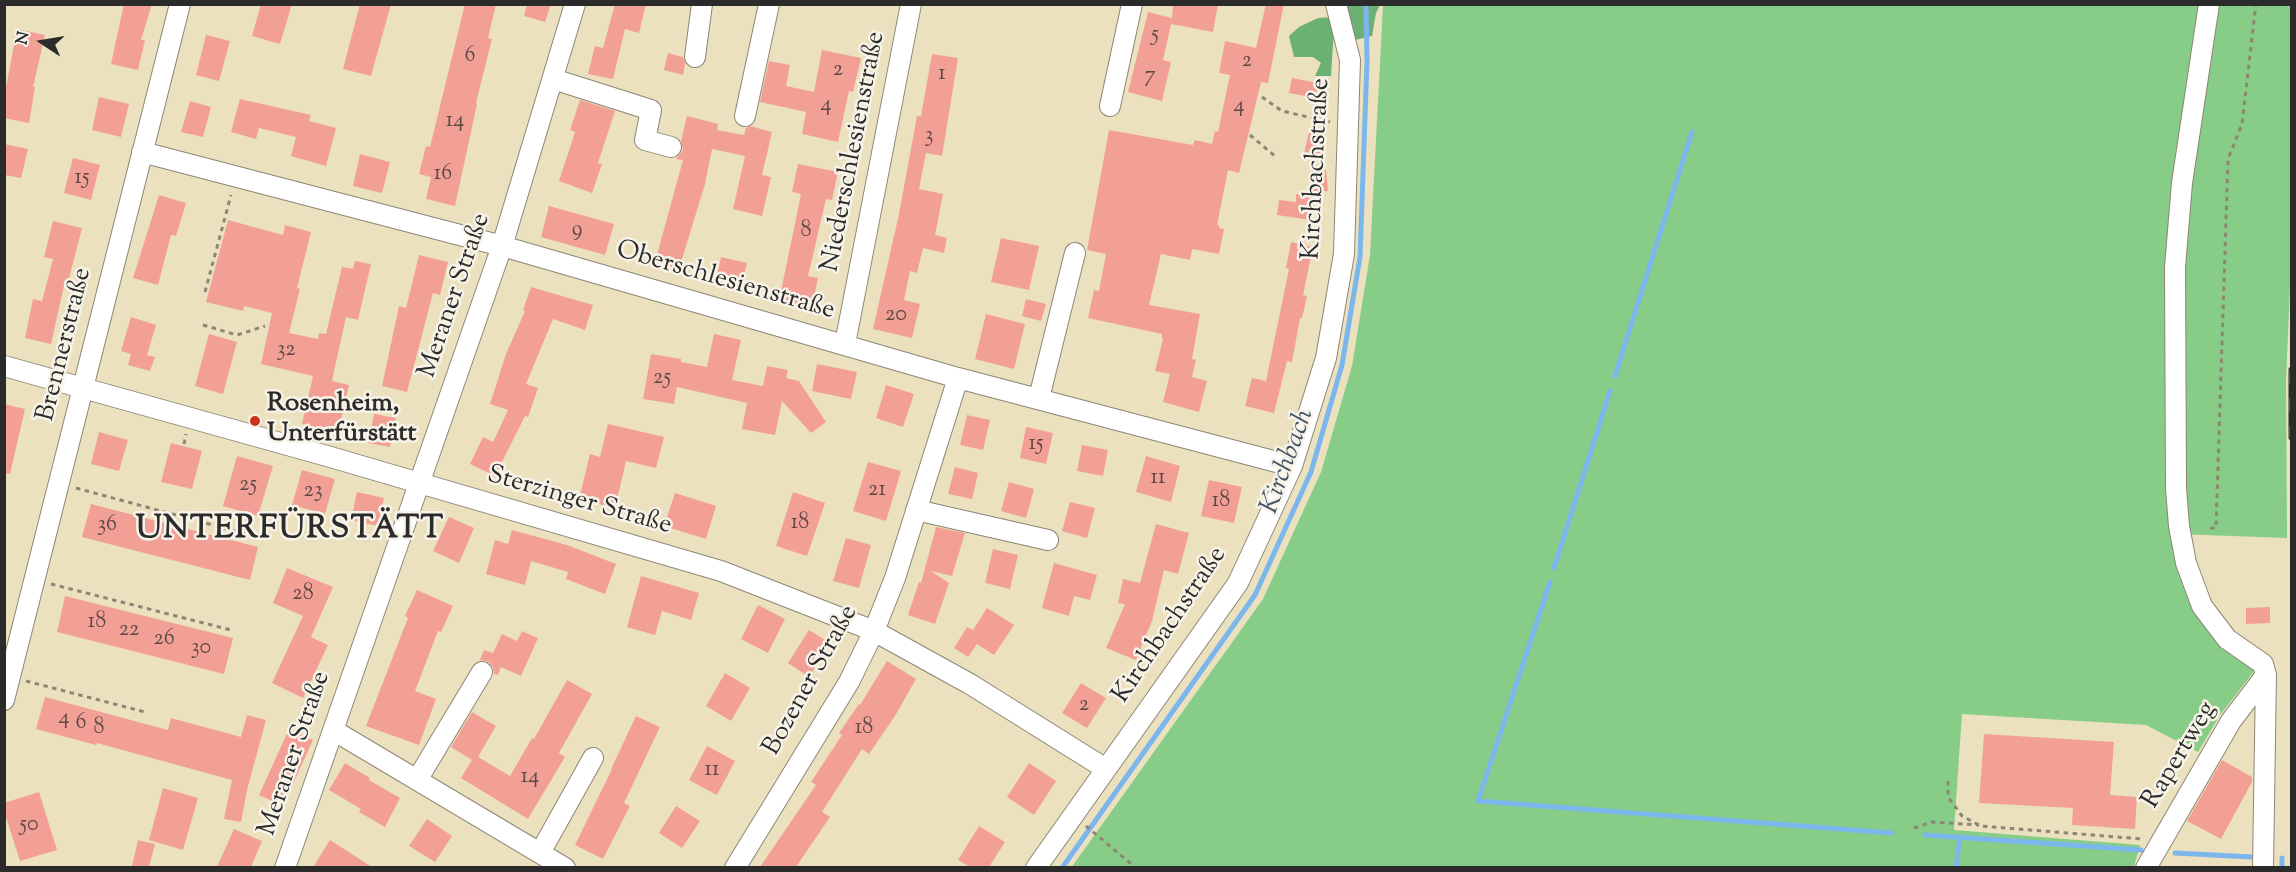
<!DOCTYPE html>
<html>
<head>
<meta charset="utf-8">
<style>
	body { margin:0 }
	#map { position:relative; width:2296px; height:872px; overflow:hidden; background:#ece1bf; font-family:"Sorts Mill Goudy",serif }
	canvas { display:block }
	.frame { position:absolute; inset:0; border:6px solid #2b2b2b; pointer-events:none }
	.north { position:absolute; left:12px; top:12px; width:60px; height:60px; -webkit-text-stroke:4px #f7f3e8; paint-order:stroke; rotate:282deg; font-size:16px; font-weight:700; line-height:24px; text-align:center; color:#2b2b2b }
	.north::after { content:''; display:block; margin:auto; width:21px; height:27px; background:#2b2b2b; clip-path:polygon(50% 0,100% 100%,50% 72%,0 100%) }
</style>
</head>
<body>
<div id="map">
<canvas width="2296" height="872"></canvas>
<div class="frame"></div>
<div class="north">N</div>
</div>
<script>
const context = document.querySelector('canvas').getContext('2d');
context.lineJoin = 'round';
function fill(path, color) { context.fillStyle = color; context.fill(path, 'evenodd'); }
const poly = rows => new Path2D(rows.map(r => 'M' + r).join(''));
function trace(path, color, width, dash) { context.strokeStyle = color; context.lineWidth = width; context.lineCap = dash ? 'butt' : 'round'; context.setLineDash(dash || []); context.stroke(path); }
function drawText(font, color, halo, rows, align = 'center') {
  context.font = font + ' "Sorts Mill Goudy",serif'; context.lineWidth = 5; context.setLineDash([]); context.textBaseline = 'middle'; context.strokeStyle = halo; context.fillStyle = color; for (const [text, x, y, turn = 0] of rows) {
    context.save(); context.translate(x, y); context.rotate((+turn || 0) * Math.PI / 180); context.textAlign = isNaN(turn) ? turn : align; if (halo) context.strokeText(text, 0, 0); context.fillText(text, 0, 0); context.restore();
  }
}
fill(poly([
	[1383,5,2291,5,2292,239,2286,381,2287,538,2177,534,2180,564,2255,670,2220,715,2198,752,2146,725,1962,714,1954,830,2140,845,2134,867,1071,868,1263,599,1321,472,1352,366,1370,255]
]), '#87cd87');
fill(poly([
	[1347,5,1380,5,1376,13,1372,36,1355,40,1345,32,1334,28,1331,76,1315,76,1321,63,1313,57,1294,57,1289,36,1299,27,1318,18,1345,16]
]), '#6db074');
trace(poly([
	[1615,376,1692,132],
	[1554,568,1610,391],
	[1550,582,1478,801,1892,833],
	[1925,835,2141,850],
	[2175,853,2252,857],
	[2282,858,2282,868],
	[1062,868,1255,595,1311,472,1342,365,1360,257,1367,61,1366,4],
	[1956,868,1960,837]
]), '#7bb7ed', 5);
fill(poly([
	[124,4,152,4,141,40,145,40,138,70,111,64],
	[261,4,292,4,280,44,252,36],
	[360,4,391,4,371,76,343,69],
	[465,4,496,4,488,38,492,39,476,103,477,104,455,206,426,199,431,177,419,174,426,146,430,147],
	[527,4,551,4,545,22,524,16],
	[615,4,646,4,639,33,625,29,613,79,588,74,595,46,603,48],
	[1173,4,1218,4,1213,32,1171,24,1163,60,1171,62,1162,101,1128,92,1148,12,1172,18],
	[1266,4,1284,4,1268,83,1261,82,1239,173,1228,170,1217,225,1219,225,1219,228,1224,229,1219,254,1192,249,1190,260,1161,254,1149,305,1200,314,1192,359,1196,360,1192,377,1207,381,1199,412,1163,402,1170,374,1155,371,1163,339,1162,339,1162,334,1088,318,1094,290,1099,291,1106,254,1087,250,1109,130,1193,145,1195,140,1212,144,1215,131,1218,132,1230,75,1219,73,1225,41,1256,48],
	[17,29,45,35,33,87,35,87,29,123,4,118,4,98],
	[206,35,230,41,219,81,196,75],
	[822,50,861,58,853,92,849,91,838,142,802,134,806,112,760,102,769,61,790,65,786,86,814,92],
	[668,53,683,57,685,64,683,75,664,70],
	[932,54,958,58,942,156,926,153,919,189,943,194,935,235,947,238,944,253,923,248,917,273,910,271,904,300,920,304,912,338,873,329,899,214,917,116,921,116],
	[1292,78,1318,83,1315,98,1289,93],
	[99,97,129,104,121,137,92,130],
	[240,99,311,115,309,121,336,128,326,166,291,156,296,137,259,128,256,139,231,132],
	[580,100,615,111,598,163,602,164,592,193,559,181,575,132,570,130],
	[190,101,211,107,203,137,181,132],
	[687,116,718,124,717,130,744,135,746,128,750,126,772,132,762,175,771,177,762,216,733,209,745,156,712,149,705,184,679,269,655,262,683,160,676,159,683,150,681,141],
	[1309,132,1325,136,1320,158,1304,154],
	[4,144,28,149,21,178,4,175],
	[360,154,390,162,382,193,353,186],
	[73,158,100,165,91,200,64,193],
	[798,164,838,172,832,200,826,199,808,276,818,278,812,308,779,301,801,194,792,192],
	[1326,170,1328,191,1312,192,1311,171],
	[1296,194,1313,196,1310,220,1277,215,1279,200,1296,202],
	[159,195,186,203,176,236,171,235,158,285,133,278],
	[549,206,614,224,605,255,541,237],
	[228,220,283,235,285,225,311,232,297,288,300,289,289,333,318,339,319,333,326,334,342,267,353,269,355,261,371,264,358,320,346,317,332,381,349,385,338,433,302,424,313,376,261,364,272,313,244,306,243,311,206,302],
	[53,221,82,228,68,282,65,281,51,344,25,338,33,299,42,301,53,259,44,257],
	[1001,238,1039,246,1029,290,991,282],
	[1291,242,1313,247,1303,295,1307,296,1302,318,1300,318,1292,362,1287,361,1274,413,1245,406,1252,378,1266,381,1289,269,1286,268],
	[419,255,448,262,440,295,433,293,407,392,382,386,399,306,406,308],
	[721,257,747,263,740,292,715,286],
	[531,287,593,305,585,330,553,319,526,384,538,388,528,417,525,416,495,476,470,464,483,437,493,442,508,410,490,404,506,354,525,311,523,310],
	[1026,299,1046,304,1041,321,1022,316],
	[986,314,1025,324,1014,369,975,359],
	[131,317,156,325,147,355,155,357,150,371,128,365,131,354,121,351],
	[209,334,237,342,223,394,195,386],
	[714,334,741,340,732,380,763,386,767,366,788,370,786,378,799,381,826,422,811,433,782,401,775,435,742,429,747,403,677,387,674,404,643,399,651,354,681,359,681,362,707,367],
	[817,364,857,372,851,399,812,391],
	[886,385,914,394,903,427,876,418],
	[4,404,25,409,10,474,4,473],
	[374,414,396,418,390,447,368,443],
	[967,415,990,420,983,450,960,445],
	[608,424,664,437,656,468,626,461,615,508,579,499,590,454,600,457],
	[1026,427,1053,433,1046,464,1020,458],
	[99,432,128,440,119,471,91,464],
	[171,443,202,451,192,489,161,482],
	[1082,445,1108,450,1103,476,1077,471],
	[237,456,273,466,258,516,223,506],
	[1146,456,1180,466,1171,502,1136,492],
	[868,462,901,471,886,521,853,511],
	[955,467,978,473,972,499,948,494],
	[302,470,335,479,325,514,292,505],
	[1209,480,1242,487,1234,523,1201,516],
	[1009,482,1034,489,1026,518,1001,511],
	[357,492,384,498,378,526,351,520],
	[793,492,825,503,807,556,776,546],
	[675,493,716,506,706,539,664,526],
	[1070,502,1095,508,1087,538,1062,531],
	[91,504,258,547,250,580,82,537],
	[449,517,474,528,459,563,433,551],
	[1156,524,1189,533,1178,574,1164,570,1152,621,1136,660,1106,648,1125,604,1118,603,1123,579,1140,583],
	[936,527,965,533,952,576,931,571,949,583,935,624,908,615,919,582,921,583],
	[512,530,567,545,616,564,605,594,566,579,568,572,531,561,525,585,486,574,495,540,508,544],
	[846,538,871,545,859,588,833,581],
	[993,549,1018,555,1010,589,985,583],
	[1054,563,1097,575,1090,600,1074,596,1069,616,1042,608],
	[287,568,333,587,311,637,328,645,303,698,272,683,303,616,273,603],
	[641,576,699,593,691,620,662,611,655,635,627,627],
	[417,590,453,606,441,632,438,631,415,691,436,699,419,745,366,726,408,618,405,616],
	[65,596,233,638,224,674,57,632],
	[758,605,785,619,768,653,741,639],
	[2270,607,2270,623,2246,624,2246,608],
	[987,608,1014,625,994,655,977,644,968,657,954,648,967,627,973,630],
	[809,630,830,643,809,677,788,663],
	[522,631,538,638,521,676,501,667,498,675,494,674,493,667,489,662,480,660,484,650,493,653,502,634,517,641],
	[887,661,916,679,895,716,869,754,862,749,822,812,830,817,796,867,760,867,816,785,811,782,842,735,839,733,859,704,860,705],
	[725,673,750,688,731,721,706,706],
	[567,680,592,694,559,753,565,757,528,819,461,778,472,760,451,747,472,712,496,726,478,757,510,776,532,738,534,739],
	[1081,683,1106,698,1087,728,1062,713],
	[45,697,168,730,171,718,241,737,247,715,266,720,247,790,241,822,224,819,232,780,97,743,96,745,36,729],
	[636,716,660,727,624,803,630,806,603,859,575,845,612,769,611,769],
	[289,729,313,740,283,806,259,795],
	[1984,734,2114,742,2110,795,2137,797,2135,829,2072,825,2073,808,1979,803],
	[707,746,735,761,717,795,689,780],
	[2222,760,2252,777,2252,782,2221,839,2187,821],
	[345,763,370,778,369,780,400,798,385,827,359,812,361,809,329,790],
	[1029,763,1056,781,1034,815,1007,797],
	[163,788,198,798,183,850,149,840],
	[39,792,57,850,20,861,4,811,4,803],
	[676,806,700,821,682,848,659,833],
	[427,819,452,836,435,862,409,846],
	[979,826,1005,842,989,867,970,867,958,860],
	[234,829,262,841,251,867,217,867],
	[138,840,155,844,149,867,132,866],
	[330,840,372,867,313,867]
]), '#f2a096');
const minor = poly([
	[2209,4,2182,183,2175,267,2176,488,2179,526,2186,563,2202,606,2227,639,2263,664,2266,675,2263,868],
	[695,57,702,4],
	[553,79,651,110,645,140,671,147],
	[1110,106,1132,4],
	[745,116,769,4],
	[142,152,502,246,958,378,1292,466],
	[845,344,911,4],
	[4,366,327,456,721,571,874,631,970,684,1106,769],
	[1039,398,1075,253],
	[916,510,1048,540],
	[4,700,180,4],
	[333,730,565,868],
	[417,780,482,672],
	[540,853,593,758],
	[285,868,502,246,575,4],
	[735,868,849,682,874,631,895,578,958,378],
	[1036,868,1238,583,1292,466,1326,358,1344,254,1350,60,1336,4],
	[2146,868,2231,721,2266,675]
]);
trace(minor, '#8c8675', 22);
trace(poly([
	[1262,97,1282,111,1330,122],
	[1250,135,1276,157],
	[205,292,231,195],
	[203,325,237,335,265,326],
	[184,444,186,434],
	[76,488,257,537],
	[2210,528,2216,528,2228,159,2242,124,2256,4],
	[51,584,231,630],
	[26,681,145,712],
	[1948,781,1948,797,1962,816,1981,826,2142,839],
	[1086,826,1136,868],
	[1914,828,1932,822,1979,825]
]), '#8c8675', 3, [4.5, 4.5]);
trace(minor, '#fff', 20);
const rail = poly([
	[2292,370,2292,437]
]);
trace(rail, '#2b2b2b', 7);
trace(rail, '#f7f3e8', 4.5, [14]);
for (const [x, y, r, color] of [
	[255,421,6,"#c8321e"]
]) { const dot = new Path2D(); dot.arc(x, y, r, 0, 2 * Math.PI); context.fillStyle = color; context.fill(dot); trace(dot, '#f7f3e8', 2); }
drawText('22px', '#5d4846', null, [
	["5",1155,36],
	["6",470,57],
	["2",1247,62],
	["2",838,71],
	["1",942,75],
	["7",1150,77],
	["4",826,106],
	["4",1239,107],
	["14",455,122],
	["3",929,137],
	["16",443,175],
	["15",82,179],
	["9",577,231],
	["8",806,232],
	["20",896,316],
	["32",286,351],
	["25",662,379],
	["15",1036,445],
	["11",1158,479],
	["25",248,486],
	["21",877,491],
	["23",313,492],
	["18",1221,502],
	["18",800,524],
	["36",107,526],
	["28",303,595],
	["18",97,623],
	["22",129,631],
	["26",164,640],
	["30",201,649],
	["2",1084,706],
	["4",64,719],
	["6",81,724],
	["8",99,729],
	["18",864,729],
	["11",712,771],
	["14",530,778],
	["50",29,826]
]);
drawText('26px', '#2b2b2b', '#f7f3e8', [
	["Niederschlesienstraße",855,152,-79],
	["Kirchbachstraße",1318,169,-87],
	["Oberschlesienstraße",725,282,16],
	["Meraner Straße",456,296,-71],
	["Brennerstraße",66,345,-76],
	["Sterzinger Straße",579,502,16],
	["Kirchbachstraße",1171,626,-56],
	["Bozener Straße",812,681,-61],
	["Meraner Straße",296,754,-71],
	["Rapertweg",2181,756,-59]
]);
drawText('bold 26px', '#2b2b2b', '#f7f3e8', [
	["Rosenheim,",267,406],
	["Unterfürstätt",267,436]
], 'left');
drawText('italic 27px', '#435565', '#f7f3e8', [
	["Kirchbach",1289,462,-70]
]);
context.letterSpacing = '1.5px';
drawText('bold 32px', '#2b2b2b', '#f7f3e8', [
	["UNTERFÜRSTÄTT",290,532]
]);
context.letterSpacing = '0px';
</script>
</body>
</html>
